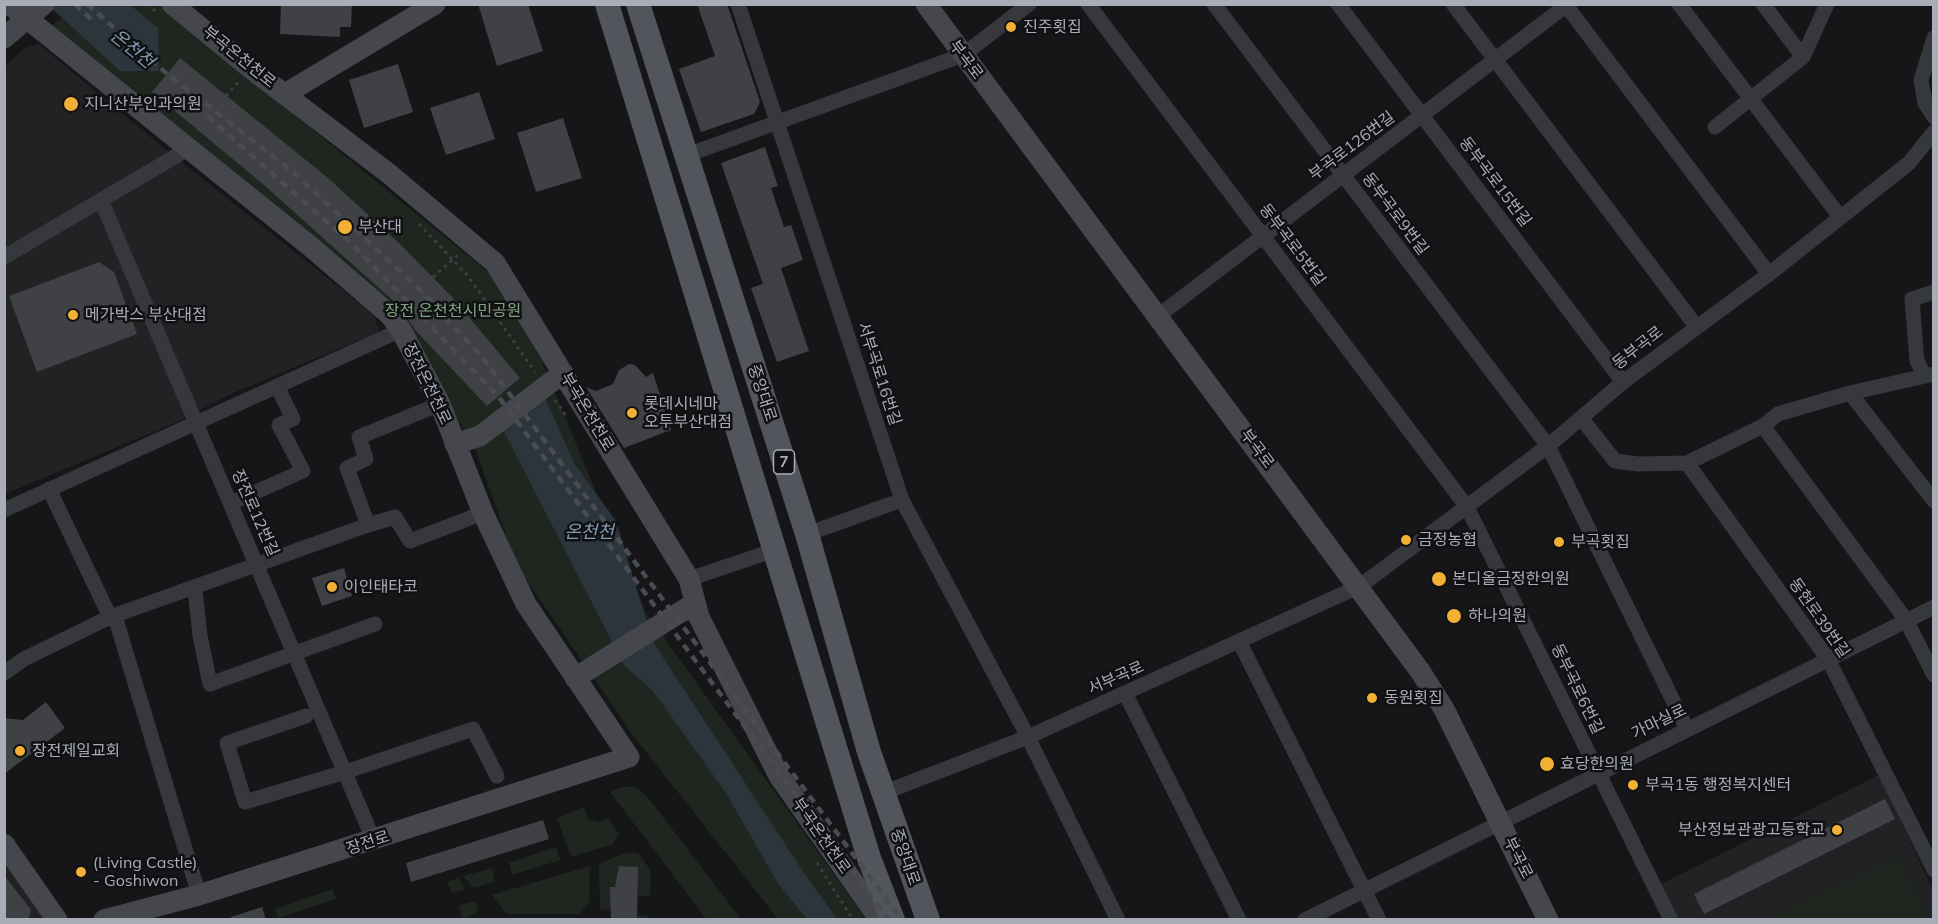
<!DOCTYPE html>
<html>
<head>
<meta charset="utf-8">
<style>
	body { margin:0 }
	#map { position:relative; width:1938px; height:924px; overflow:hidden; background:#161618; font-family:Mulish,sans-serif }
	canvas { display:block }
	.frame { position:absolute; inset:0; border:6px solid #a8adb8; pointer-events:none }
</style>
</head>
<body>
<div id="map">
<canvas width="1938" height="924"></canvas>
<div class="frame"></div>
</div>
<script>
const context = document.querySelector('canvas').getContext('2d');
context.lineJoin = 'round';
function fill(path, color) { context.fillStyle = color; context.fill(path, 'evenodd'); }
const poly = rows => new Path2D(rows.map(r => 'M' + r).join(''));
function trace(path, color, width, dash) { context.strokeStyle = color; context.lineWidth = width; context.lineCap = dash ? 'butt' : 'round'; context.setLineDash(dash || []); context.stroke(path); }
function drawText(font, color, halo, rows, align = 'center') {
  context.font = font + ' Mulish,"Noto Sans KR",sans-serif'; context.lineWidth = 5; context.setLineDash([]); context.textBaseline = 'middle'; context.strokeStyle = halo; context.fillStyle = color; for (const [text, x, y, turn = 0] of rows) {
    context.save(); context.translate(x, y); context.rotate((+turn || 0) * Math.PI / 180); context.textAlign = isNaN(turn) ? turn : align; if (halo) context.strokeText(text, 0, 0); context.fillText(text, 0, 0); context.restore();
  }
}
fill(poly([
	[39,44,159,144,375,316,379,332,233,393,177,422,5,494,5,66,25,48],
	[1879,775,1933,890,1933,919,1679,919,1661,884],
	[5,862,46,919,5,919]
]), '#222225');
fill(poly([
	[80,5,159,5,493,276,542,361,645,611,866,919,778,919,632,734,517,566,475,448,413,344,49,31,52,25],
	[621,787,635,787,646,795,741,919,706,919,610,792],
	[584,807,588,819,601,822,608,818,619,834,613,844,571,857,557,818],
	[556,847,560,860,512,875,509,863],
	[634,852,639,854,651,871,650,895,634,897,635,915,649,916,649,919,621,919,620,909,600,910,599,864,622,854],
	[1898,857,1928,919,1770,919],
	[590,866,589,903,580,914,507,914,492,895],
	[492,868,495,881,474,888,463,876],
	[458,878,466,889,452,893,447,882],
	[333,889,336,899,278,918,275,909],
	[473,901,478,905,476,912,466,919,453,919,462,917,459,906]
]), '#1e261f');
fill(poly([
	[48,5,130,5,158,28,159,71,120,71],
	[545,398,574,463,616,521,653,642,800,867,837,919,807,919,779,885,726,793,653,691,624,665,501,426,507,400]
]), '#2c353c');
fill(poly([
	[281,4,352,4,351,27,340,27,340,37,280,34],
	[478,4,528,4,543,51,497,66],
	[697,4,727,4,760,102,754,114,701,132,679,69,715,56],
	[180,58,328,178,401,245,453,298,520,378,487,406,416,331,398,305,264,185,152,92],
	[398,64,413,112,364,128,349,80],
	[479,92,495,139,446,155,430,108],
	[563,118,582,178,536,192,517,133],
	[765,147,778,186,771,188,784,227,791,225,803,260,781,268,809,351,777,362,751,288,763,284,721,163],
	[99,262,114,272,137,334,37,372,9,296],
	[629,364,635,365,646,377,653,373,671,430,624,448,586,387,596,391,613,384,619,370],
	[344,568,352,596,322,606,312,578],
	[46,702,65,728,4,774,4,718,23,720],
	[1885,799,1895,819,1704,914,1694,894],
	[543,820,549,839,411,882,406,863],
	[619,866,638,867,637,920,611,920,610,887,615,887],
	[4,875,31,910,28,920,4,920],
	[262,907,266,920,231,920,231,917]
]), '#404145');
trace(poly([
	[147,4,155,11],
	[226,96,239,81],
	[419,224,468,276,535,372],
	[433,277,458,255],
	[555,400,566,416],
	[817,863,853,920]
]), '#3d3f44', 3, [3, 4.5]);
trace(poly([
	[738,4,902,500,1028,737,1118,920],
	[1088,4,1467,507,1671,920],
	[1214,4,1548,446,1687,729],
	[1338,4,1623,382],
	[1453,4,1696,326],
	[1565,4,1769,274],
	[1679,4,1840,217],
	[1763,4,1803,57],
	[1934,38,1921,80,1925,103,1934,117],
	[1715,127,1803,57,1827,4],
	[687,155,963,55,1029,4],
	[101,200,374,841],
	[4,257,188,149],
	[1158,316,1568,4],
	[1924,374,1917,361,1912,299,1934,292],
	[1850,393,1934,501],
	[1581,418,1615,461,1638,464,1687,463,1763,426,1778,414,1850,393,1934,374],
	[1763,426,1906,620,1934,675],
	[1687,463,1828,659,1934,870],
	[49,489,110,617,117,623,199,895],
	[231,503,303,471,279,425,293,419,277,386],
	[4,510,401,330],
	[368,525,347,468,366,459,359,437,440,404],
	[807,534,902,500],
	[689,579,775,550],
	[195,589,200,636,210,684,375,624],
	[1239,641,1379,920],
	[4,673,24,659,110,617,368,525,395,517,410,541,483,513],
	[1125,693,1239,920],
	[306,716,227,743,245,802,345,772,473,729,497,776],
	[883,793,1028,737,1360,586,1548,446,1623,382,1769,274,1909,163,1934,132],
	[1305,920,1934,607]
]), '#37383d', 15);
trace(poly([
	[9,4,310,246,390,315,401,330,440,404,483,513,526,604,629,757,199,895,104,920],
	[172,4,250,68,388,173,495,263,689,579,699,617,779,776,880,920],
	[926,4,1420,671,1444,709,1548,920],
	[4,38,44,4],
	[285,94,435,4],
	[455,444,480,436,563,373],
	[575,678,695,603],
	[4,844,57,920]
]), '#45474d', 21);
trace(poly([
	[607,4,869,858,893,920],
	[638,4,807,534,869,752,928,920]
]), '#53555c', 24);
trace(poly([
	[75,4,91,19],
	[87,4,165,72,293,172,417,287,482,357,902,920],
	[197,107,352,244,498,396,889,920]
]), '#4a4c52', 4.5, [8, 6]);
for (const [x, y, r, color] of [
	[1011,27,6,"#f2b134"],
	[71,104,8,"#f2b134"],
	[345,227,8,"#f2b134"],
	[73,315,6,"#f2b134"],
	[632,413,6,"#f2b134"],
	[1406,540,6,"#f2b134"],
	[1559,542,6,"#f2b134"],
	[1439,579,8,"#f2b134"],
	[332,587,6,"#f2b134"],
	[1454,616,8,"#f2b134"],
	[1372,698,6,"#f2b134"],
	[20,751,6,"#f2b134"],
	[1547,764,8,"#f2b134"],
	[1633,785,6,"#f2b134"],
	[1837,830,6,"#f2b134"],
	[81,872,6,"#f2b134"]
]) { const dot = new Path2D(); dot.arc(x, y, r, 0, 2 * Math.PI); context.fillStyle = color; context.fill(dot); trace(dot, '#111113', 2); }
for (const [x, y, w] of [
	[784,462,21]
]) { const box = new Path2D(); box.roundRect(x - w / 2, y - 12, w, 24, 4.5); context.fillStyle = '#111113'; context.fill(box); trace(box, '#a8adb8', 1.5); }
drawText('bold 15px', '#a8adb8', null, [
	["7",784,462]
]);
drawText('16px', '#a8adb8', '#111113', [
	["진주횟집",1023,27],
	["지니산부인과의원",84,104],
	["부산대",358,227],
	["메가박스 부산대점",85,315],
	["롯데시네마",644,404],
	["오투부산대점",644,422],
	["금정농협",1418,540],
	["부곡횟집",1571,542],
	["본디올금정한의원",1452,579],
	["이인태타코",344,587],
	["하나의원",1468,616],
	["동원횟집",1384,698],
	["장전제일교회",32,751],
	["효당한의원",1560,764],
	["부곡1동 행정복지센터",1645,785],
	["부산정보관광고등학교",1825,830,"right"],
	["(Living Castle)",93,863],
	["- Goshiwon",93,881]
], 'left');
drawText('16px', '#a8adb8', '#111113', [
	["부곡온천천로",239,57,39],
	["부곡로",966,60,53],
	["부곡로126번길",1352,146,-37],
	["동부곡로15번길",1495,182,53],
	["동부곡로9번길",1395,214,53],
	["동부곡로5번길",1292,245,53],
	["동부곡로",1638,348,-38],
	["서부곡로16번길",879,374,72],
	["장전온천천로",427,384,64],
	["중앙대로",762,393,72],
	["부곡온천천로",587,412,59],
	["부곡로",1257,449,53],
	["장전로12번길",255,513,66],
	["동현로39번길",1819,618,55],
	["서부곡로",1116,678,-24],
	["동부곡로6번길",1577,689,64],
	["가마실로",1659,722,-26],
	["부곡온천천로",821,836,55],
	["장전로",368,843,-18],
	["중앙대로",905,857,71],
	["부곡로",1518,858,63]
]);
drawText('16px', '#7fa381', '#111113', [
	["장전 온천천시민공원",453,311]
]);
drawText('italic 18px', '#7f9bb3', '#111113', [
	["온천천",132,49,39],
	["온천천",589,533]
]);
</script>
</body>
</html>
